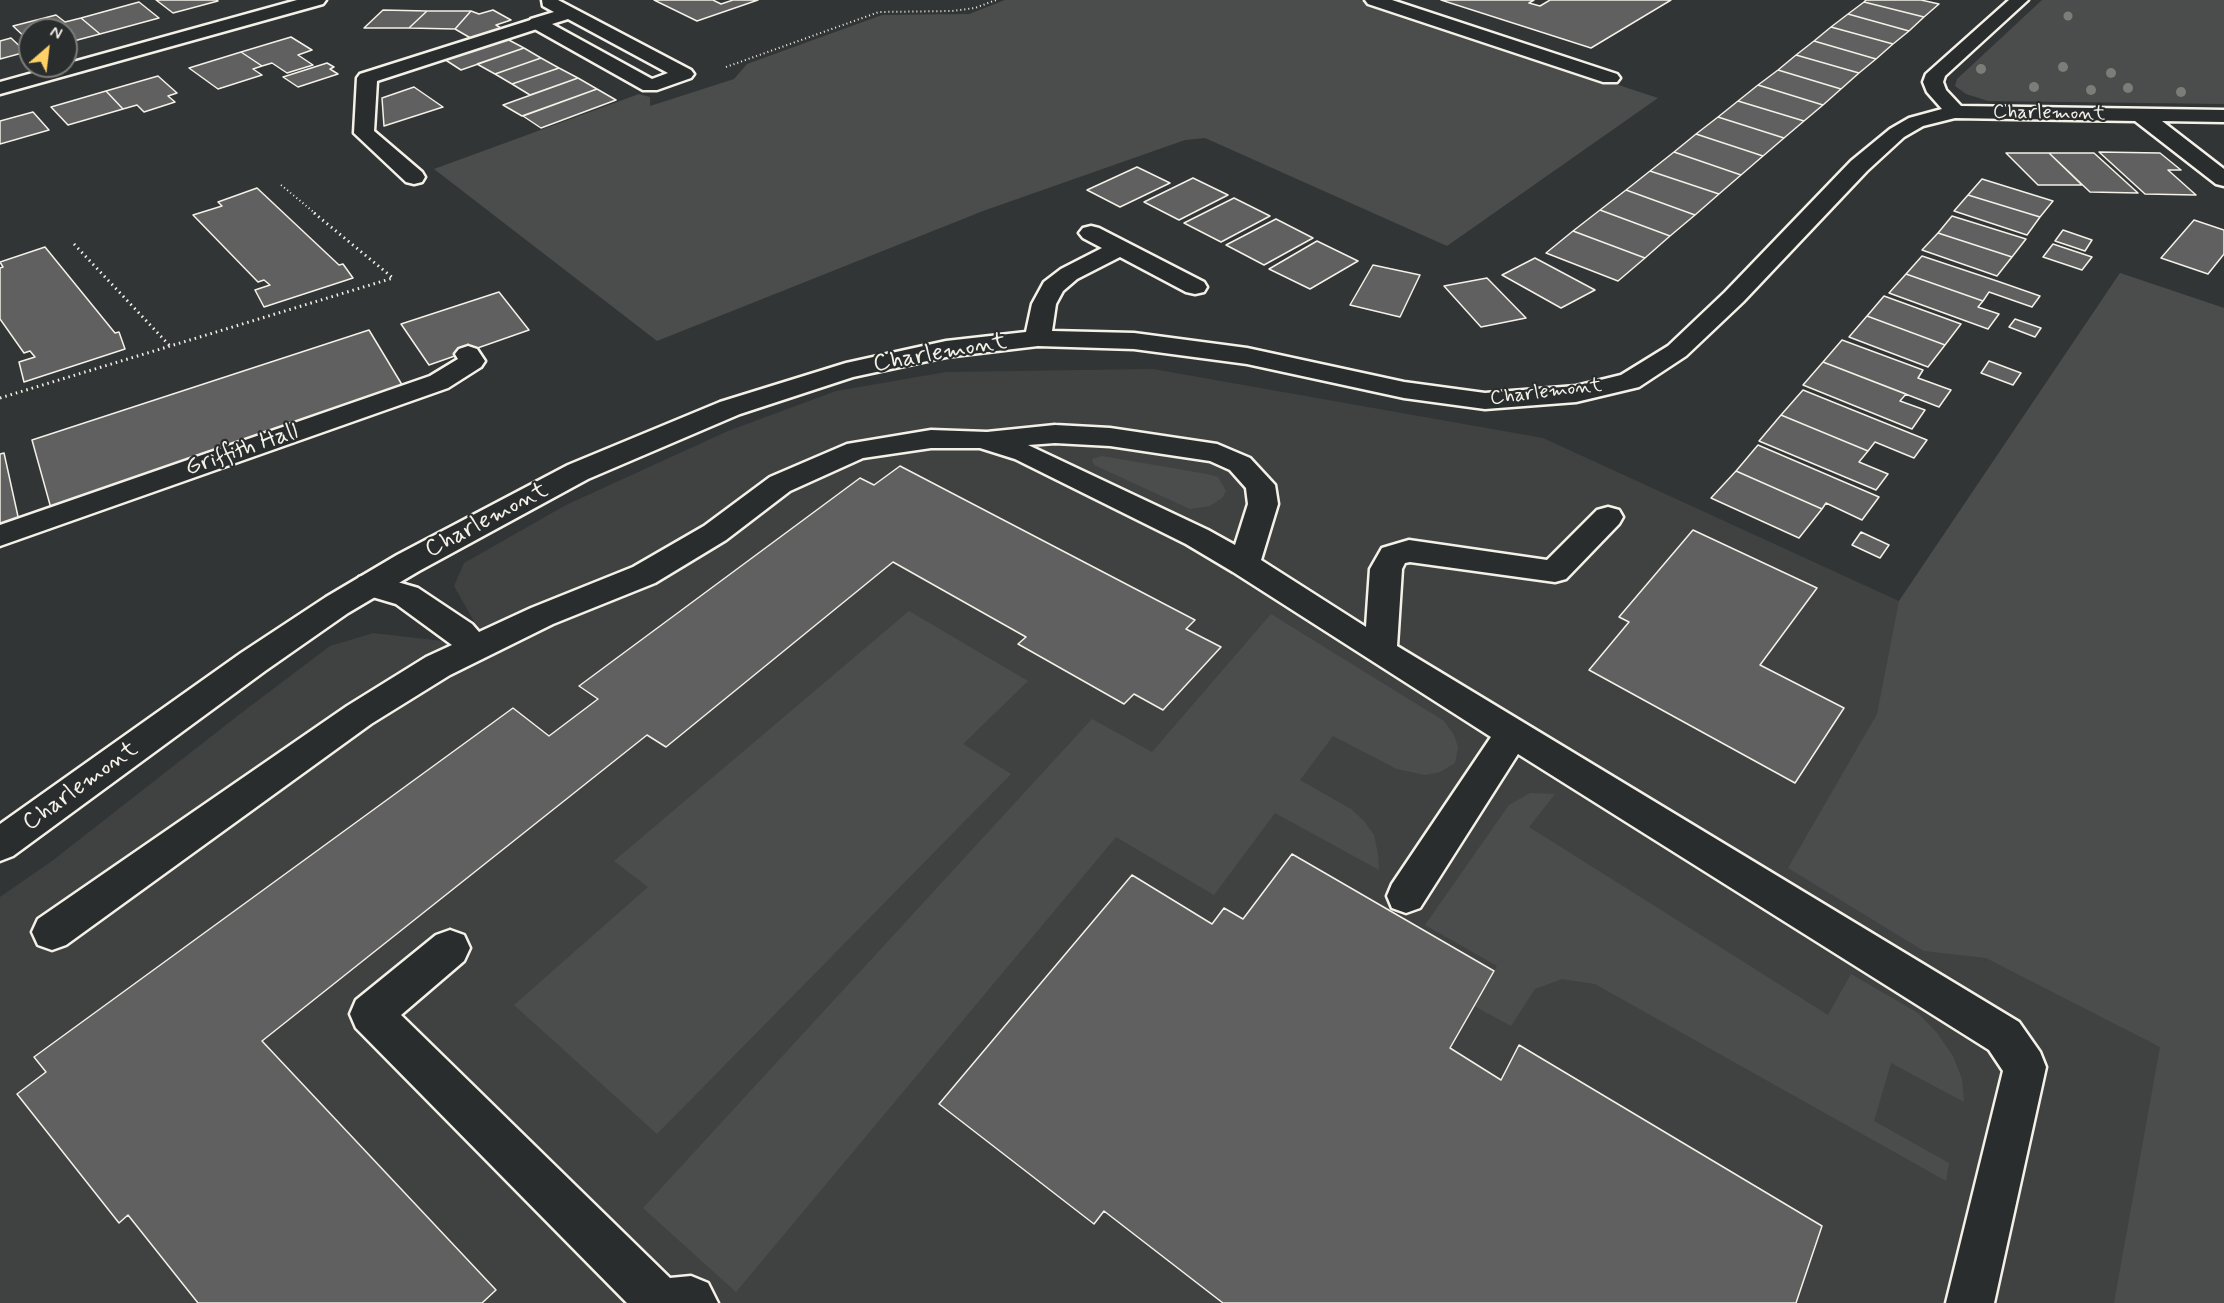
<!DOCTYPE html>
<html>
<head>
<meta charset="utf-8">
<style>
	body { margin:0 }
	#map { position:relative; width:2224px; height:1303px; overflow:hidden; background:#323535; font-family:Mynerve,sans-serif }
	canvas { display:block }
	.north { position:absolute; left:18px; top:18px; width:60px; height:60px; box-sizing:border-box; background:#2a2d2e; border:2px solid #7b7b78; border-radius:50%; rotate:28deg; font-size:16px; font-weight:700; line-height:24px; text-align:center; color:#f4f1e8 }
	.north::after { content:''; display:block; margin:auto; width:21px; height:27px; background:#ffd166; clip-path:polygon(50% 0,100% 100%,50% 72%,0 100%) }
</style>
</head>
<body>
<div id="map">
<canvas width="2224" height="1303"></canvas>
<div class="north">N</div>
</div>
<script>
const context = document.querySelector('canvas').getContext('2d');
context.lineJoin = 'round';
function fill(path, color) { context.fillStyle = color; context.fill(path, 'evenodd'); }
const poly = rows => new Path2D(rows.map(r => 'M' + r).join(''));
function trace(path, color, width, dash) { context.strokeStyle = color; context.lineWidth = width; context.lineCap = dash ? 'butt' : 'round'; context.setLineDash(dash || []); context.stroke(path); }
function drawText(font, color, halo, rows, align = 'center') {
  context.font = font + ' Mynerve,sans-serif'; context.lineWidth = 4.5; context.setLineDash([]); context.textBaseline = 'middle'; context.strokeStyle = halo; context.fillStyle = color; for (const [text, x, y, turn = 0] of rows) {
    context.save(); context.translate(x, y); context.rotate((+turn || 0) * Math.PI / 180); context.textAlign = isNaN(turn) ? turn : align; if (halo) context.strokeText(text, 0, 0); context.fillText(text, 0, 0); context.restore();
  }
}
fill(poly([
	[2120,273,2224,308,2224,1303,0,1303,0,897,52,861,240,714,330,646,373,633,443,641,475,623,454,586,464,563,566,505,728,431,836,391,946,372,1153,369,1543,438,1899,601]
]), '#404242');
fill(poly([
	[1005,0,1360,0,1658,98,1447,246,1205,138,1185,140,983,211,657,341,434,169,639,94,650,97,650,106,734,79,747,64,882,15,969,14],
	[2042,0,2224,0,2224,104,1988,101,1966,94,1955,86,1957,79],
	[2120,273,2224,308,2224,1303,2114,1303,2160,1047,1986,958,1924,951,1788,868,1877,714,1899,601],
	[1102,456,1207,474,1218,477,1226,491,1222,498,1210,506,1190,509,1094,465,1092,459],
	[909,611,1028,681,963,744,1011,774,657,1134,514,1005,648,887,614,861],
	[1271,614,1444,721,1454,735,1458,747,1455,763,1440,772,1425,775,1397,769,1333,736,1300,780,1351,809,1364,821,1374,835,1378,854,1379,870,1275,813,1214,895,1116,837,736,1292,643,1208,1092,719,1152,752],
	[1530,793,1555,794,1529,827,1828,1015,1851,974,1918,1013,1937,1033,1953,1056,1962,1079,1964,1102,1891,1063,1874,1121,1949,1163,1946,1181,1595,984,1562,979,1535,989,1511,1026,1474,1006,1497,966,1425,925,1509,805]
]), '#4b4d4c');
const building = poly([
	[156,0,216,0,218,1,173,13,156,0],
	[654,0,713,0,721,4,733,0,758,0,697,21,654,0],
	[1441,0,1534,0,1529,3,1540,6,1550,0,1671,0,1591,48,1441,0],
	[1866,0,1921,0,1939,4,1924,17,1864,2,1866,0],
	[139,2,159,18,100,34,81,18,139,2],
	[1864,2,1924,17,1909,31,1848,14,1864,2],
	[383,10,427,11,409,28,364,28,383,10],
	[493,10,511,20,496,25,504,30,474,40,455,29,471,11,479,14,493,10],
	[427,11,471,11,455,29,409,28,427,11],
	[1848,14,1909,31,1893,44,1831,27,1848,14],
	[56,15,65,22,81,18,100,34,66,43,66,30,30,30,30,42,13,26,56,15],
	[1831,27,1893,44,1876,59,1814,41,1831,27],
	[291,37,312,50,298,55,313,65,287,73,272,63,262,66,241,52,291,37],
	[11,38,26,52,0,59,0,41,11,38],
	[507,39,524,48,461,70,444,59,507,39],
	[1814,41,1876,59,1859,73,1796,55,1814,41],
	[524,48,541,58,495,74,477,64,524,48],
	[241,52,262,66,253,69,262,75,218,89,189,68,241,52],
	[1796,55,1859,73,1841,89,1778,70,1796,55],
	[541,58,559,68,512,84,495,74,541,58],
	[327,63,334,67,330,69,338,74,298,87,283,77,327,63],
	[559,68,578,78,530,95,512,84,559,68],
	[1778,70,1841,89,1823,105,1758,85,1778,70],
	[158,76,177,93,168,96,175,102,144,112,137,105,123,109,106,91,158,76],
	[578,78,597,89,522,116,503,105,578,78],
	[1758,85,1823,105,1804,121,1738,101,1758,85],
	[414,87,443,107,384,126,382,98,414,87],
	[597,89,616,100,541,128,523,116,597,89],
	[106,91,123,109,68,125,51,107,106,91],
	[1738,101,1804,121,1784,138,1718,117,1738,101],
	[33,112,49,130,0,144,0,121,33,112],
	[1718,117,1784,138,1763,156,1696,134,1718,117],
	[1696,134,1763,156,1741,175,1674,152,1696,134],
	[1674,152,1741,175,1719,194,1650,171,1674,152],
	[2099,152,2160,153,2181,170,2168,170,2196,195,2145,194,2099,152],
	[2006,153,2049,153,2082,185,2038,185,2006,153],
	[2049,153,2094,153,2138,193,2090,192,2049,153],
	[1137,167,1170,183,1120,207,1087,190,1137,167],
	[1650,171,1719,194,1695,215,1626,190,1650,171],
	[1193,178,1228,195,1179,220,1144,202,1193,178],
	[1982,179,2053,201,2040,217,1968,195,1982,179],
	[257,188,339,265,343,264,353,278,264,307,255,290,270,285,264,280,258,282,193,215,222,206,218,202,257,188],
	[1626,190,1695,215,1670,236,1600,210,1626,190],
	[1968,195,2040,217,2027,235,1954,211,1968,195],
	[1234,198,1270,216,1221,242,1184,223,1234,198],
	[1600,210,1670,236,1645,258,1573,231,1600,210],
	[1952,216,2026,239,2012,257,1938,233,1952,216],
	[1276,219,1313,238,1264,265,1226,245,1276,219],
	[2194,220,2224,230,2224,254,2208,274,2161,258,2194,220],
	[2063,230,2092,240,2085,251,2055,241,2063,230],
	[1573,231,1645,258,1618,281,1546,253,1573,231],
	[1938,233,2012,257,1997,276,1922,250,1938,233],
	[1317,241,1358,261,1310,289,1269,269,1317,241],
	[2053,244,2092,257,2082,270,2043,257,2053,244],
	[45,247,115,333,119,332,125,349,24,382,19,362,35,357,30,351,24,353,0,319,0,268,3,267,0,262,45,247],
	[1922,256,1997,281,2040,296,2032,307,1989,292,1983,301,1906,274,1922,256],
	[1535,258,1595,290,1561,308,1502,275,1535,258],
	[1373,265,1420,275,1400,317,1350,305,1373,265],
	[1906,274,1983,301,1978,307,1999,314,1988,329,1889,293,1906,274],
	[1487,278,1526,318,1481,327,1444,286,1487,278],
	[499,292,529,330,429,365,401,324,499,292],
	[1884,296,1961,324,1945,345,1867,316,1884,296],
	[1867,316,1945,345,1928,367,1849,337,1867,316],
	[2015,319,2041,328,2035,337,2009,327,2015,319],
	[369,330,404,388,52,512,32,440,369,330],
	[1842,340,1923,370,1918,378,1951,390,1939,407,1823,362,1842,340],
	[1989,361,2021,373,2013,385,1981,373,1989,361],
	[1823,362,1906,394,1900,401,1925,410,1912,429,1803,385,1823,362],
	[1803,390,1927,440,1914,458,1875,442,1868,451,1781,415,1803,390],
	[1781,415,1868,451,1859,462,1888,474,1876,490,1759,441,1781,415],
	[1758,445,1879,497,1862,520,1826,503,1822,509,1736,471,1758,445],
	[4,453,19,521,0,527,0,454,4,453],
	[900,466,1195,620,1186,629,1221,647,1163,710,1134,694,1124,704,1018,644,1026,637,893,562,666,747,647,735,262,1041,496,1290,482,1303,198,1303,128,1215,119,1223,17,1094,46,1072,34,1057,513,708,549,736,598,699,579,686,860,478,874,485,900,466],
	[1736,471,1822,509,1799,538,1711,498,1736,471],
	[1693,530,1817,588,1760,665,1844,708,1795,783,1589,670,1629,622,1619,617,1693,530],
	[1861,532,1889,545,1880,558,1852,545,1861,532],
	[1292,854,1494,971,1450,1048,1501,1080,1519,1045,1822,1226,1796,1303,1223,1303,1104,1211,1094,1224,939,1104,1132,875,1212,924,1224,908,1243,919,1292,854]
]);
fill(building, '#5f605f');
trace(building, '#f4f1e8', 1.5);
const service = poly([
	[1365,0,1392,0,1617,74,1620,78,1617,82,1603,82,1368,4,1365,0],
	[537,18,543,19,546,23,543,27,377,81,374,131,422,172,425,177,422,182,414,184,406,182,354,133,357,78,360,74,537,18],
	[468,346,477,349,485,361,481,367,448,388,0,546,0,525,430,376,458,359,455,354,459,349,468,346],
	[1055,425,1110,428,1217,444,1250,458,1275,485,1278,504,1261,560,1366,627,1370,569,1382,548,1409,540,1547,560,1597,510,1608,507,1619,510,1623,517,1619,524,1566,579,1555,582,1410,562,1405,563,1402,569,1397,646,2019,1022,2040,1052,2046,1067,1994,1303,1946,1303,2003,1071,1989,1050,1518,754,1420,908,1406,913,1392,908,1387,896,1392,884,1491,737,1233,572,1186,544,1015,459,980,448,931,448,863,458,790,491,726,540,655,583,553,624,450,675,371,724,66,945,52,950,38,945,32,932,38,919,347,706,426,657,452,645,396,604,359,593,354,585,359,577,370,574,418,588,472,624,479,632,531,608,633,567,704,526,770,477,847,444,931,430,987,432,1055,425],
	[1055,443,1110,446,1210,461,1230,470,1246,488,1248,504,1235,545,1208,530,1028,445,1055,443],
	[450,930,464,935,470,948,464,961,401,1015,670,1278,691,1276,708,1283,718,1303,627,1303,356,1028,350,1014,356,1000,436,935,450,930]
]);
const minor = poly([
	[297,0,326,0,323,4,0,94,0,82,58,66,66,66,66,64,297,0],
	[542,0,558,0,691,70,694,74,691,78,657,90,643,90,531,27,528,23,531,19,554,12,543,6,542,0],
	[568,19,668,73,652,79,552,24,568,19],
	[2009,0,2028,0,1945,76,1943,82,1946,90,1961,106,2224,110,2224,122,2162,121,2224,169,2224,186,2216,184,2135,121,1955,118,1923,126,1904,137,1867,171,1743,302,1686,356,1639,387,1576,402,1485,409,1404,398,1247,364,1134,349,1038,346,946,357,853,377,740,414,588,479,419,571,348,613,265,671,13,856,0,861,0,824,241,653,326,597,397,555,568,465,720,402,846,363,946,341,1026,332,1032,304,1044,282,1061,269,1102,248,1083,238,1079,233,1083,228,1091,226,1099,228,1204,282,1207,287,1204,292,1195,294,1186,292,1120,257,1077,279,1063,291,1056,304,1052,331,1134,333,1247,348,1404,382,1485,393,1576,386,1621,375,1668,346,1725,292,1851,161,1890,129,1909,118,1942,109,1927,92,1923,82,1926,74,2009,0]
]);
trace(service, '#f4f1e8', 5);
trace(minor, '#f4f1e8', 5);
trace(poly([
	[726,67,879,12,952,11,975,8,996,0],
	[281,185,316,214]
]), '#f4f1e8', 2, [1, 3]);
trace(poly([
	[314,213,393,278],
	[74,244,170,346],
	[0,398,393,278]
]), '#f4f1e8', 3, [1.5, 4]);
fill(service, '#2a2d2e');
fill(minor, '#2a2d2e');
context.fillStyle = '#7c7d79';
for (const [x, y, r] of [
	[2068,16,4.5],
	[2063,67,5],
	[1981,69,5],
	[2111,73,5],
	[2034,87,5],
	[2128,88,5],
	[2091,90,5],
	[2181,92,5]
]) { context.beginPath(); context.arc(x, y, r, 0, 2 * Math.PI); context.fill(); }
drawText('20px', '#f4f1e8', '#2a2d2e', [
	["Charlemont",2049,114,1],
	["Charlemont",1546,393,-7]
]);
drawText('24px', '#f4f1e8', '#2a2d2e', [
	["Charlemont",940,354,-10],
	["Griffith Hall",242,451,-19],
	["Charlemont",487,521,-28],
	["Charlemont",81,787,-36]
]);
</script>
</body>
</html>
